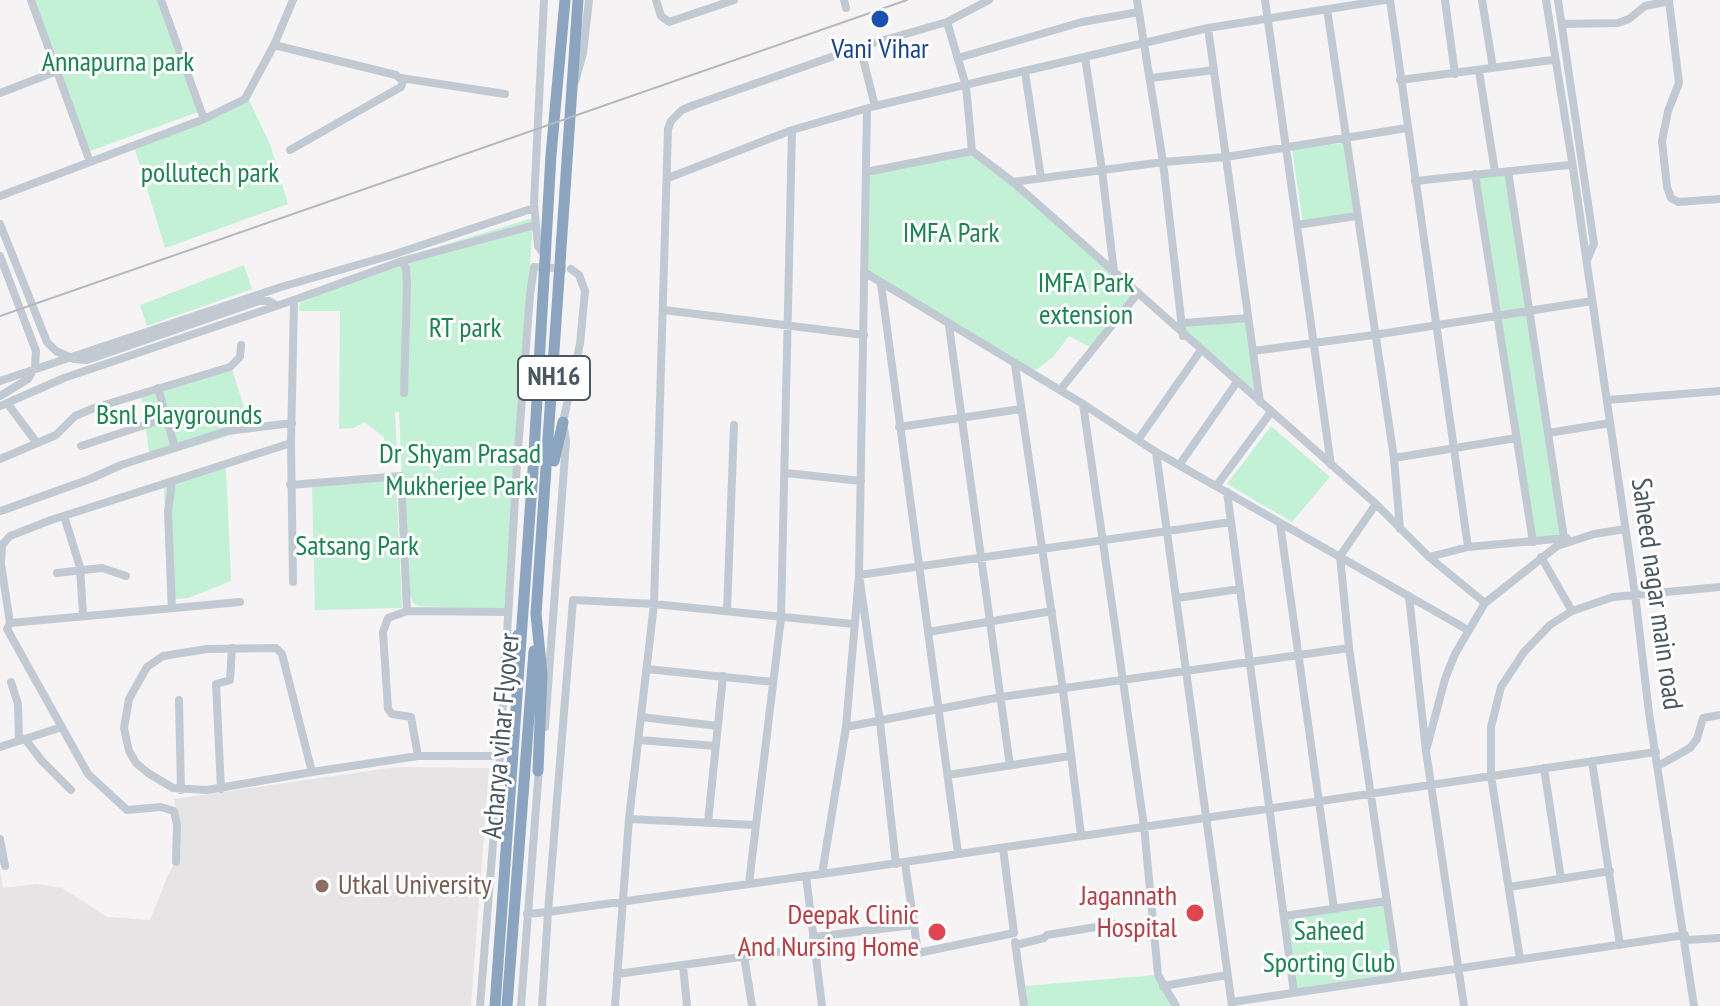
<!DOCTYPE html>
<html>
<head>
<meta charset="utf-8">
<style>
	body { margin:0 }
	canvas { display:block; background:#f5f3f3 }
</style>
</head>
<body>
<canvas width="1720" height="1006"></canvas>
<script>
const context = document.querySelector('canvas').getContext('2d');
context.lineJoin = 'round';
function fill(path, color) { context.fillStyle = color; context.fill(path, 'evenodd'); }
const poly = rows => new Path2D(rows.map(r => 'M' + r).join(''));
function trace(path, color, width, dash) { context.strokeStyle = color; context.lineWidth = width; context.lineCap = dash ? 'butt' : 'round'; context.setLineDash(dash || []); context.stroke(path); }
function drawText(font, color, halo, rows, align = 'center') {
  context.font = font + ' "PT Sans Narrow",sans-serif'; context.lineWidth = 6; context.setLineDash([]); context.textBaseline = 'middle'; context.strokeStyle = halo; context.fillStyle = color; for (const [text, x, y, turn = 0] of rows) {
    context.save(); context.translate(x, y); context.rotate((+turn || 0) * Math.PI / 180); context.textAlign = isNaN(turn) ? turn : align; if (halo) context.strokeText(text, 0, 0); context.fillText(text, 0, 0); context.restore();
  }
}
fill(poly([
	[396,767,489,768,471,1006,0,1006,0,868,3,888,37,884,62,888,107,917,150,920,168,875,181,852,174,799]
]), '#e6e4e5');
fill(poly([
	[31,0,160,0,201,111,87,152],
	[248,98,270,144,288,204,165,248,134,146],
	[1343,143,1354,216,1303,223,1292,149],
	[972,151,1138,293,1094,349,1069,336,1053,357,1036,370,1015,365,864,272,866,172],
	[1508,171,1568,538,1533,542,1475,174],
	[533,218,507,610,420,606,413,603,407,585,399,412,395,412,397,450,385,449,384,437,364,422,354,428,339,429,340,311,299,311,300,303,404,257],
	[244,265,252,289,147,326,140,305],
	[1248,318,1260,402,1183,336,1183,323],
	[231,366,251,429,150,460,141,393],
	[1271,426,1330,477,1292,522,1227,484],
	[226,468,231,581,188,598,167,600,164,486],
	[396,479,402,608,315,610,312,487],
	[1385,905,1394,974,1297,989,1288,919],
	[1156,975,1174,1006,1026,1006,1024,986]
]), '#c3f1d5');
trace(poly([
	[534,267,571,269]
]), '#caccce', 8, [8, 4]);
trace(poly([
	[31,0,90,162],
	[161,0,204,119],
	[544,0,534,203,538,246,545,256],
	[656,0,661,16,669,22,734,0],
	[844,0,846,8],
	[989,0,947,22,966,86,972,151,1013,182,1376,504,1429,557,1485,603],
	[1137,0,1163,162,1183,336],
	[1265,0,1331,465],
	[1390,0,1468,547],
	[1445,0,1455,74],
	[1482,0,1493,68],
	[1546,0,1572,161,1635,594,1649,713,1694,1006],
	[1558,0,1594,244,1587,260],
	[1327,9,1394,458,1400,529],
	[1562,24,1618,23,1629,19,1645,6,1669,1,1679,83,1668,111,1662,141,1667,187,1671,198,1678,202,1720,199],
	[1208,28,1260,402],
	[274,45,396,75,403,81,401,87,392,92,290,150],
	[860,47,947,22],
	[1085,57,1102,170,1114,272],
	[958,58,1082,22,1139,12],
	[1479,71,1495,172],
	[1025,72,1041,178],
	[401,78,505,94],
	[1151,78,1214,70],
	[1400,80,1552,60],
	[575,82,583,53,589,0],
	[0,93,57,71],
	[1508,171,1564,538],
	[866,172,972,151],
	[1475,174,1533,542],
	[668,178,792,130,875,106,1208,28,1385,0],
	[1415,181,1569,165],
	[1013,182,1163,162,1226,157,1407,128],
	[0,196,204,119,245,99,274,45,293,0],
	[0,224,47,342,56,351,74,359,87,360,259,301,269,301,276,305],
	[1297,225,1356,216],
	[0,256,36,351,35,367,28,379,0,396],
	[402,261,406,268,407,285,404,393],
	[864,272,1083,404,1156,452,1468,630],
	[881,284,958,853],
	[664,310,864,335],
	[1183,323,1248,318],
	[949,326,1010,766],
	[1253,351,1374,335,1592,301],
	[1015,365,1063,690,1081,835],
	[0,381,281,287,395,254,534,208],
	[158,388,175,448],
	[1060,390,1138,293],
	[1607,400,1720,391],
	[7,403,37,443],
	[1083,404,1144,826,1158,975,1176,1006],
	[0,406,64,378,294,300,402,261,535,225],
	[899,427,1021,409],
	[1548,433,1610,423],
	[1138,440,1201,350],
	[291,443,293,582],
	[81,446,166,418],
	[1156,452,1232,1006],
	[1394,458,1516,438],
	[0,459,56,435,75,416,94,408,230,367,240,357,241,345],
	[1180,464,1237,382],
	[786,473,861,481],
	[172,482,168,512,172,608],
	[290,485,401,476,407,611],
	[1217,485,1271,412],
	[1227,492,1294,993],
	[1376,504,1340,556,1349,648,1398,977],
	[1,511,90,479,121,465,227,431,292,423],
	[64,516,80,567,83,615],
	[1280,523,1334,909],
	[1429,557,1468,547,1567,538],
	[1541,557,1572,611],
	[57,573,102,568,126,576],
	[1409,596,1426,751,1464,1006],
	[1177,598,1240,589],
	[240,602,10,623,1,564,2,545,10,536,51,520,291,443,294,300],
	[727,611,734,425],
	[10,623,7,629,88,774,127,810,161,807,174,811,177,825,176,862],
	[928,632,1052,611],
	[647,669,773,682],
	[11,682,18,704,19,741],
	[179,700,181,790],
	[641,717,718,726],
	[545,727,566,441,563,422,580,344,585,291,579,275,571,269],
	[846,727,1001,697,1349,648],
	[25,739,42,761,71,790],
	[639,740,716,746],
	[0,747,62,727],
	[1427,747,1445,679,1455,654,1485,603,1557,546,1594,534,1625,529],
	[418,756,411,717,392,714,388,709,383,632,388,618,407,611,508,612],
	[1592,761,1620,945],
	[1658,766,1690,748,1697,739,1703,718,1720,715],
	[1544,768,1561,879],
	[312,772,207,790,173,788,148,773,136,763,129,751,124,728,129,699,147,667,163,656,207,649,276,648,282,654,312,772,418,756,500,756],
	[948,775,1070,756],
	[221,789,216,684,230,680,232,648],
	[629,819,755,825],
	[708,822,723,676],
	[0,839,5,866],
	[896,864,880,722,859,575,1231,522],
	[822,874,1656,752],
	[806,876,822,874,846,727,859,575,867,109],
	[749,883,781,618,792,130],
	[1509,887,1610,871],
	[527,914,548,912,542,1006],
	[1284,916,1387,901],
	[914,925,918,953,1014,933,1003,848],
	[813,937,914,925,905,863],
	[1686,940,1720,938],
	[1015,942,1024,1006],
	[1016,945,1044,938,1047,935,1115,924],
	[744,956,752,1006],
	[1520,959,1491,776,1491,727,1501,687,1524,652,1550,625,1572,611,1613,597,1720,587],
	[683,966,687,1006],
	[617,974,814,947],
	[1163,986,1227,975],
	[1232,1002,1685,935],
	[480,1006,500,756,517,463,530,295,534,267],
	[521,1006,539,768],
	[615,1006,629,819,654,604,668,129,671,121,682,110,694,105,860,47,875,106],
	[822,1006,806,876,548,912,573,600,654,604,853,624]
]), '#c1cad2', 8);
trace(poly([
	[554,461,563,422],
	[505,661,518,635],
	[538,771,542,674,536,614,578,0],
	[495,1006,533,470,551,155,565,0],
	[507,1006,534,651]
]), '#8ba5c1', 11);
trace(poly([
	[0,316,907,0]
]), '#b5b8bd', 2);
for (const [x, y, r, color] of [
	[880,19,10,"#1a4fb4"],
	[322,886,8,"#8d6e63"],
	[1195,913,10,"#e0444e"],
	[937,932,10,"#e0444e"]
]) { const dot = new Path2D(); dot.arc(x, y, r, 0, 2 * Math.PI); context.fillStyle = color; context.fill(dot); trace(dot, '#fff', 3); }
for (const [x, y, w] of [
	[554,378,72]
]) { const box = new Path2D(); box.roundRect(x - w / 2, y - 22, w, 44, 6); context.fillStyle = '#fff'; context.fill(box); trace(box, '#4a5661', 2); }
drawText('bold 26px', '#4a5661', null, [
	["NH16",554,378]
]);
drawText('28px', '#164399', '#fff', [
	["Vani Vihar",880,50]
]);
drawText('28px', '#17864f', '#fff', [
	["Annapurna park",118,63],
	["pollutech park",210,174],
	["IMFA Park",951,234],
	["IMFA Park",1086,284],
	["extension",1086,316],
	["RT park",465,329],
	["Bsnl Playgrounds",179,416],
	["Dr Shyam Prasad",460,455],
	["Mukherjee Park",460,487],
	["Satsang Park",357,547],
	["Saheed",1329,932],
	["Sporting Club",1329,964]
]);
drawText('28px', '#4a5661', '#fff', [
	["Saheed nagar main road",1656,594,82],
	["Acharya vihar Flyover",502,736,-85]
]);
drawText('28px', '#785e54', '#fff', [
	["Utkal University",338,886]
], 'left');
drawText('28px', '#be3a42', '#fff', [
	["Jagannath",1177,897],
	["Hospital",1177,929],
	["Deepak Clinic",919,916],
	["And Nursing Home",919,948]
], 'right');
</script>
</body>
</html>
